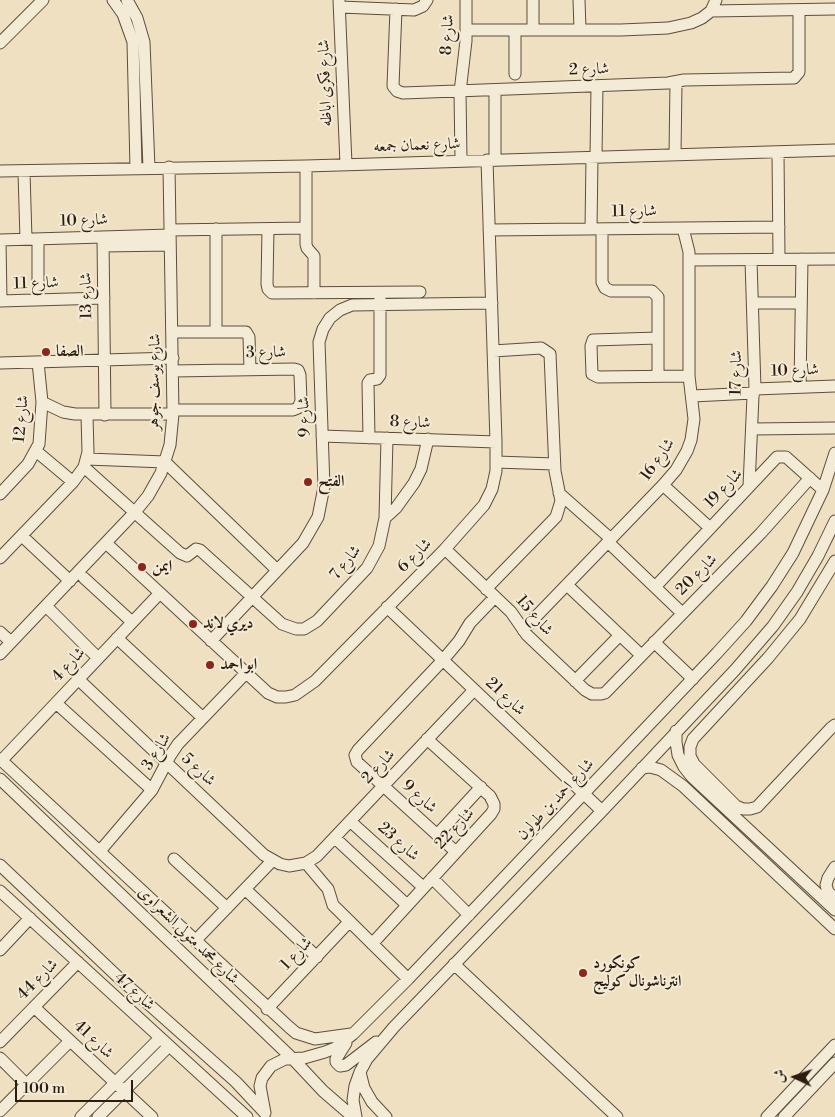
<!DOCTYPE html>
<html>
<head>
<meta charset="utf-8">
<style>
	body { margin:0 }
	#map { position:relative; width:835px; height:1117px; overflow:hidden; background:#eee0c1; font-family:"Libre Bodoni",Amiri,serif }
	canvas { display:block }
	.north { position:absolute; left:770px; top:1052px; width:50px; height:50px; -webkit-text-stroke:4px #f4ebd7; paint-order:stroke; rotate:273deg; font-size:14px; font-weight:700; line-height:20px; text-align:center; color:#2c1d0e }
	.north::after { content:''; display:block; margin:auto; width:18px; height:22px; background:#2c1d0e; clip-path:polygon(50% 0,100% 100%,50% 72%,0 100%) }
	.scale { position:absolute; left:15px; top:1080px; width:118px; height:22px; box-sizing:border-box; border:2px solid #2c1d0e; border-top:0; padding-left:6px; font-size:15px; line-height:18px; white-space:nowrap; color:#2c1d0e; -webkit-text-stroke:4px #f4ebd7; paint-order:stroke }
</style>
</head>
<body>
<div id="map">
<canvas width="835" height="1117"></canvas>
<div class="north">ش</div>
<div class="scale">100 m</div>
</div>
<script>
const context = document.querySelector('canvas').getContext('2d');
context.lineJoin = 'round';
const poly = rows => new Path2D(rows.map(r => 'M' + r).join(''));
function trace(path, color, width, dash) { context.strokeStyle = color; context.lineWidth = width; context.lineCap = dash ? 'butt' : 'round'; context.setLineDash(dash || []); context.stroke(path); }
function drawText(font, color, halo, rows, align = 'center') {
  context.font = font + ' "Libre Bodoni",Amiri,serif'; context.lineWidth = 4; context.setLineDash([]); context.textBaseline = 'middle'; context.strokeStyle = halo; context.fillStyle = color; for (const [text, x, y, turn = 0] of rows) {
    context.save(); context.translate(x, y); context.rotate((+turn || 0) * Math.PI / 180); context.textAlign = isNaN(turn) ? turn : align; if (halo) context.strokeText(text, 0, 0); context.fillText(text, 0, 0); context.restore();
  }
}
const minor = poly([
	[113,0,123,14,133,42,136,168],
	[127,0,137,18,144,42,149,168],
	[339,0,346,164],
	[533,0,533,30],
	[579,0,580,29],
	[340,7,414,10,423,6,427,0],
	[396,9,393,86,397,91,403,93,668,83,684,80,794,78,799,72,799,10],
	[711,11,835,9],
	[466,30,621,30,668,28,691,23,702,18,711,11,716,0],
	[0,43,43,0],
	[515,74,515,30],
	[778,152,779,259],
	[675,155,676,82],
	[596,157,597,86],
	[495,159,495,90],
	[461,160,460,92,466,41,466,0],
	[306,166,306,244,307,248,314,256,314,293],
	[0,171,306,166,835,150],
	[24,172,26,239],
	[216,229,216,331],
	[268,229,267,284,268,289,272,293,420,292],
	[591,229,592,157],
	[602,229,602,282,605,288,611,291,652,291,658,297,658,376],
	[170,230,306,228],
	[489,230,779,227],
	[103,237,105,415],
	[38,239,38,300],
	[0,240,170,235],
	[0,240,1,301],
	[103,246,170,245],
	[689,260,835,259],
	[0,301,104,298],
	[753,303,801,303],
	[172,332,246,332,249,337,250,369],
	[658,338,593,340,591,346,592,374,598,377,689,376],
	[0,363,173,358],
	[173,371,294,369,298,370,300,375,301,401,298,408,293,410,173,410],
	[800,387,802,259],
	[755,389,835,386],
	[692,396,754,393],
	[42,402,63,412,75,414,173,414],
	[753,429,835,428],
	[322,436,496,442],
	[369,438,368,383,370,380,377,379,380,375,380,298],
	[36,451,73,482],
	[87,459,165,462,277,570],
	[496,462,554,464],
	[84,467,180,553,187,556,196,549,200,550,282,624,296,629,304,629,317,621,367,568,379,546,385,518,387,438],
	[663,485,710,528],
	[749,486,753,396,755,389,751,260],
	[559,493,611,539],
	[0,494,28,464,39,444,42,402,38,362],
	[385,518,396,508,414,483,421,469,428,439],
	[22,536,70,581],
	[608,542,682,613],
	[106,543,268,693,277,697,286,697,295,695,315,681,445,549,484,505,492,489,496,471,496,442,487,160],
	[445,549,511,612,527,635,585,690,592,694,601,694,605,693,761,533,810,478],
	[0,558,73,482,84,467,88,452,87,415],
	[835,561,800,619,768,658,693,739,690,747,690,756,694,764,736,806,743,809,750,809,757,807,831,728,835,725],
	[84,578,132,622],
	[567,585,641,655],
	[655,587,777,457,786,457,823,490],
	[486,589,556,517,561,501,555,471,550,354,541,348,493,351],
	[46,606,98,658],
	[387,607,602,811],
	[523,630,663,485,676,470,687,451,691,440,694,419,689,376,689,252,683,228],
	[0,632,11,642],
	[117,638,203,718],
	[211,641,303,543,318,517,324,487,319,342,323,329,330,318,340,310,352,305,492,303],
	[654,642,693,679],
	[0,654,135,512,148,496,161,473,170,445,173,414,169,167],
	[78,679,264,855,280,864,289,866,306,863,317,856,474,690],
	[575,681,620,635],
	[56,703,152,790],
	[676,731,676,742,678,755,684,767,692,777,835,910],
	[0,759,289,1027,296,1033,315,1039,351,1034],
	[2,760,160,593],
	[642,768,650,767,661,770,683,786,835,929],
	[0,779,293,1059,323,1091,353,1117],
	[350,821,423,887],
	[437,835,481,787],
	[335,838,407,905],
	[100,851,152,790,170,756,178,744,246,673],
	[456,852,357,762,355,755,358,750,443,660,459,641,470,623,495,597],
	[174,859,227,908],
	[306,863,328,889,333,905,408,979],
	[0,865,118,977,236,1082,265,1113],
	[835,867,828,878,826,885,828,892,835,898],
	[432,878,469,915],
	[245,889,317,957],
	[0,891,247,1117],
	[195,941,272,861],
	[372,944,491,814,494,809,494,804,490,796,427,739],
	[0,950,30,918],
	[454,964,617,1117],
	[34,1007,152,1117],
	[267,1009,349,922],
	[0,1042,78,962],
	[346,1043,336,1059,336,1062,340,1066,346,1065,376,1042],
	[0,1058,26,1084],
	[360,1072,364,1088,372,1102,386,1117],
	[0,1111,70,1041],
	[265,1113,260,1086,262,1078,271,1066,285,1059,304,1058,325,1052,335,1048,353,1034,408,979,717,653,746,621,772,586,793,553,823,490,835,453],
	[81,1117,160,1038],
	[98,1117,169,1046],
	[356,1117,353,1100,355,1086,360,1072,367,1059,394,1027,602,811,735,670,773,626,797,592,818,556,835,521],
	[767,1117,835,1045],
	[784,1117,835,1063]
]);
trace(minor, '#5c4e3b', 13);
trace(minor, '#f4ebd7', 11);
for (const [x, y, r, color] of [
	[46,352,5,"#8f2418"],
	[308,482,5,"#8f2418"],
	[142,567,5,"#8f2418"],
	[193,624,5,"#8f2418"],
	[210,665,5,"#8f2418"],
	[583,973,5,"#8f2418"]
]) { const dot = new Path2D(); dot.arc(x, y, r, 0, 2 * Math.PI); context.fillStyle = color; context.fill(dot); trace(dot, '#f4ebd7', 2); }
drawText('16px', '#2c1d0e', '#f4ebd7', [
	["شارع 8",448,35,-87],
	["شارع 2",589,70,-2],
	["شارع فكرى اباظه",326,83,-92],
	["شارع نعمان جمعه",417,146,-2],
	["شارع 11",634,212,-1],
	["شارع 10",84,221,-2],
	["شارع 11",36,284,-2],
	["شارع 13",87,296,-91],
	["شارع 3",266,353,-1],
	["شارع 10",795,371,-2],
	["شارع 17",737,373,-89],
	["شارع يوسف جوهر",155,382,-89],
	["شارع 9",305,417,-92],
	["شارع 12",22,419,-85],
	["شارع 8",410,423,2],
	["شارع 16",658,460,-55],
	["شارع 19",724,489,-47],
	["شارع 6",415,556,-45],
	["شارع 7",346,563,-51],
	["شارع 20",697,575,-45],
	["شارع 15",534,616,49],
	["شارع 4",69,665,-47],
	["شارع 21",505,697,43],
	["شارع 3",157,752,-58],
	["شارع 2",379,767,-47],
	["شارع 5",198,770,43],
	["شارع 9",419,797,42],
	["شارع احمد بن طولون",556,800,-47],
	["شارع 22",455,829,-47],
	["شارع 23",398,842,42],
	["شارع محمد متولي الشعراوى",188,936,44],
	["شارع 1",297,954,-47],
	["شارع 44",38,980,-45],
	["شارع 47",134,992,42],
	["شارع 41",93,1040,43]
]);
drawText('bold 16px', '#2c1d0e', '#f4ebd7', [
	["الصفا",56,352],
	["الفتح",318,482],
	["ايمن",152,567],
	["ديري لاند",203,624],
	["ابو احمد",220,665],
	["كونكورد",593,964],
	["انترناشونال كوليج",593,982]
], 'left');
</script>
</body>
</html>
